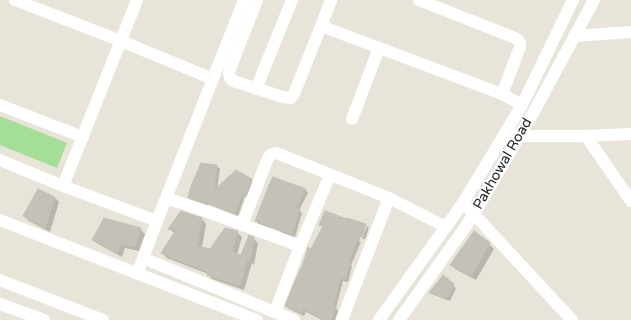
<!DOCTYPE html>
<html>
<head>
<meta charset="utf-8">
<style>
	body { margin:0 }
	canvas { display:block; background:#e9e4d9 }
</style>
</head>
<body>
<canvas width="631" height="320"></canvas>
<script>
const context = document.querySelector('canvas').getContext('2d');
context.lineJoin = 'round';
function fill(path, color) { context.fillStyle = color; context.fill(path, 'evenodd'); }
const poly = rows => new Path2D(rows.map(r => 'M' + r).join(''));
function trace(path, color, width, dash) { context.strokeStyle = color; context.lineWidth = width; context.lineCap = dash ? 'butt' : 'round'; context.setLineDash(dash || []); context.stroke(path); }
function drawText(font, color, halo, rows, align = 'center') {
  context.font = font + ' "Varela Round",sans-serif'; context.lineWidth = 4; context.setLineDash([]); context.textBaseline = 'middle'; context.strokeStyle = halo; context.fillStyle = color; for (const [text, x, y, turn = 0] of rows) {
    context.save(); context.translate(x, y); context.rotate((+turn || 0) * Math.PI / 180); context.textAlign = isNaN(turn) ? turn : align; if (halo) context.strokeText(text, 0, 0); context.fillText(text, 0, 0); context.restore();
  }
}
fill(poly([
	[0,116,67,143,57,168,0,145]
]), '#a5de97');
fill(poly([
	[217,166,220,169,217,189,251,180,254,183,249,198,245,196,238,216,208,204,208,205,192,200,189,197],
	[306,190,308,193,299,210,302,213,295,237,282,233,281,231,259,224,256,221],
	[55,198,59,202,50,232,29,221,24,216],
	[202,219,206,224,202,248,211,250,237,232,242,237,237,255,242,257,253,238,258,243,254,265,252,263,244,290,212,279,208,274,167,258,162,253,175,233,169,229],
	[348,219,366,225,365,225,359,241,361,242,351,265,352,266,348,282,343,281,336,308,338,311,335,320,322,320,306,312,304,316,289,309,286,306,312,250,323,227,320,224],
	[367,226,369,228,365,239,362,239],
	[140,229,145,234,139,251,125,248,122,257,98,244,93,240],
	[489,244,494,249,476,280,455,269,451,264],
	[453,285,456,288,450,301,434,295,431,293]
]), '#0003');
const building = poly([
	[201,163,217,165,214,190,236,170,252,179,245,195,242,194,235,214,205,201,205,203,188,198,191,186,201,163],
	[273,177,306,189,296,208,300,209,292,235,278,230,278,229,255,221,269,185,273,177],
	[38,189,55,197,45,228,23,216,38,189],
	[181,211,202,218,197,246,210,249,225,228,238,231,232,252,241,255,249,235,254,237,250,261,247,260,240,286,207,275,208,272,161,253,176,230,168,229,181,211],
	[325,211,347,219,347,218,366,224,362,237,359,236,348,262,350,262,345,279,340,278,333,306,336,307,331,320,324,320,303,309,301,313,285,306,295,281,303,264,308,247,311,249,323,226,319,225,325,211],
	[104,218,141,228,135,247,121,244,118,253,92,240,104,218],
	[474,231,490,243,471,276,450,265,474,231],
	[443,275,454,284,447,298,429,293,443,275]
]);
fill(building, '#c4c1b8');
trace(building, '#c4c0b3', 1);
trace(poly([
	[15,0,121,41,213,79],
	[257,0,230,69,229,74,230,78,233,81,283,97,291,98,294,94,321,26],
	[331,0,321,26,502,94,522,105],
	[419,0,515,38,518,40,520,43,520,47,502,94],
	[574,36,631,32],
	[256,89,292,0],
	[0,105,83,137],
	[352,119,379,48],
	[513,133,519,136,586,136,631,134],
	[586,136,631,201],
	[0,160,63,186,157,221,137,274],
	[63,186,137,0],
	[166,198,208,212,300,246],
	[469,209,572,320],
	[0,220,257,320],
	[157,221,244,0],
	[242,225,268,158,270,155,275,153,279,154,389,198,446,227],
	[143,258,294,320],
	[0,280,103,320],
	[0,304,44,320],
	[275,312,300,246,330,175],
	[342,320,389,198],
	[379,320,463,203,507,130,522,105,573,0],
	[399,320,459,236,474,214,537,106,594,0]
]), '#fff', 12);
drawText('14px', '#272727', '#fff', [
	["Pakhowal Road",503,164,-60]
]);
</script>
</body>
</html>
